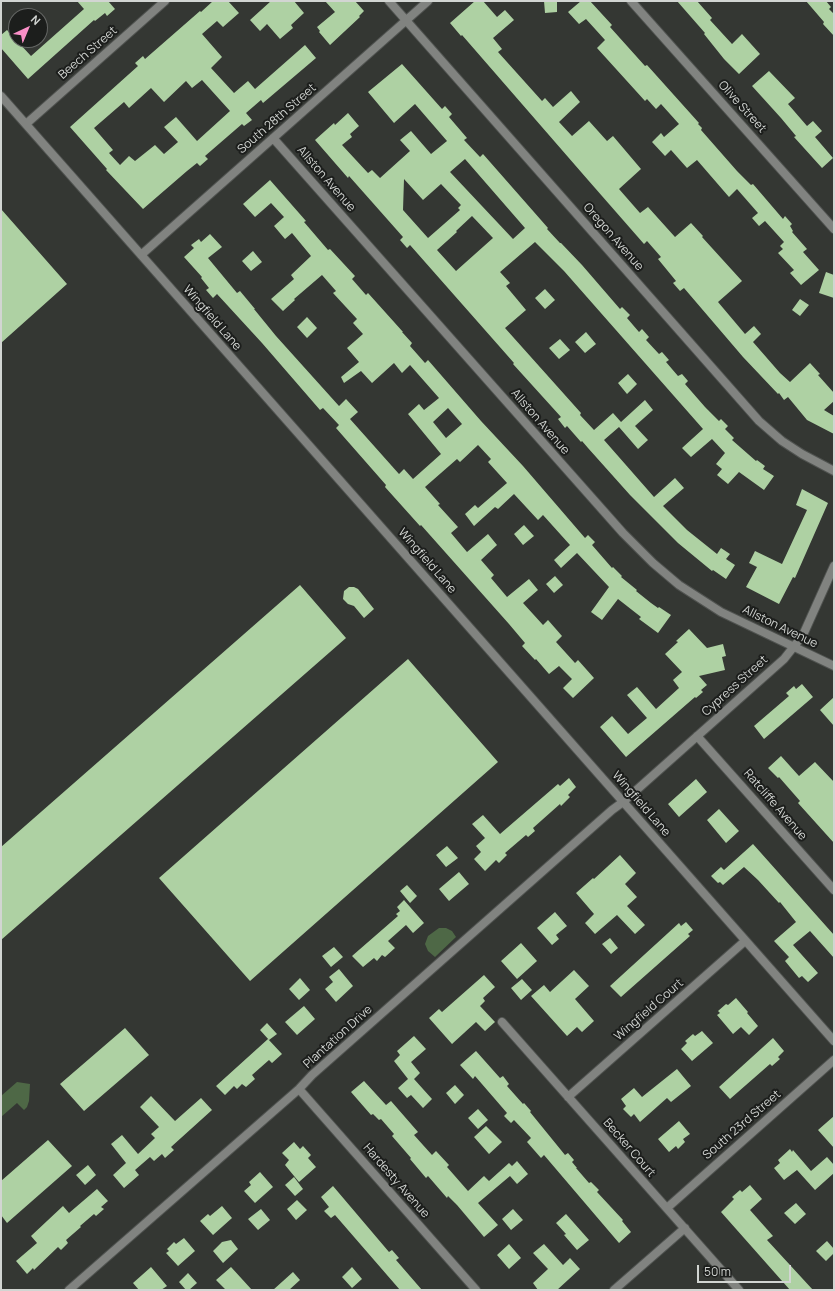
<!DOCTYPE html>
<html>
<head>
<meta charset="utf-8">
<style>
	body { margin:0 }
	#map { position:relative; width:835px; height:1291px; overflow:hidden; background:#343733; font-family:Manrope,sans-serif }
	canvas { display:block }
	.frame { position:absolute; inset:0; border:2px solid #d2d5d2; pointer-events:none }
	.north { position:absolute; left:8px; top:8px; width:40px; height:40px; box-sizing:border-box; background:#1c1e1c; border:1px solid #656765; border-radius:50%; rotate:44deg; font-size:11px; font-weight:700; line-height:16px; text-align:center; color:#d2d5d2 }
	.north::after { content:''; display:block; margin:auto; width:14px; height:18px; background:#fa8fc7; clip-path:polygon(50% 0,100% 100%,50% 72%,0 100%) }
	.scale { position:absolute; left:697px; top:1265px; width:94px; height:18px; box-sizing:border-box; border:2px solid #d2d5d2; border-top:0; padding-left:5px; font-size:12px; line-height:14px; white-space:nowrap; color:#d2d5d2; -webkit-text-stroke:3px #1c1e1c; paint-order:stroke }
</style>
</head>
<body>
<div id="map">
<canvas width="835" height="1291"></canvas>
<div class="frame"></div>
<div class="north">N</div>
<div class="scale">50 m</div>
</div>
<script>
const context = document.querySelector('canvas').getContext('2d');
context.lineJoin = 'round';
function fill(path, color) { context.fillStyle = color; context.fill(path, 'evenodd'); }
const poly = rows => new Path2D(rows.map(r => 'M' + r).join(''));
function trace(path, color, width, dash) { context.strokeStyle = color; context.lineWidth = width; context.lineCap = dash ? 'butt' : 'round'; context.setLineDash(dash || []); context.stroke(path); }
function drawText(font, color, halo, rows, align = 'center') {
  context.font = font + ' Manrope,sans-serif'; context.lineWidth = 4; context.setLineDash([]); context.textBaseline = 'middle'; context.strokeStyle = halo; context.fillStyle = color; for (const [text, x, y, turn = 0] of rows) {
    context.save(); context.translate(x, y); context.rotate((+turn || 0) * Math.PI / 180); context.textAlign = isNaN(turn) ? turn : align; if (halo) context.strokeText(text, 0, 0); context.fillText(text, 0, 0); context.restore();
  }
}
fill(poly([
	[439,928,446,928,452,931,456,937,435,957,428,951,425,944,428,936],
	[17,1082,30,1084,29,1101,27,1107,24,1110,17,1103,1,1117,1,1096]
]), '#4e6846');
fill(poly([
	[77,1,108,1,115,9,107,16,105,13,95,21,94,20,28,79,1,48,1,35,7,30,31,56,84,9],
	[213,1,228,1,239,13,223,27,217,21,202,34,222,57,211,68,234,93,248,81,255,89,305,45,316,58,263,103,261,100,246,113,252,120,244,126,242,124,205,156,208,159,200,166,197,163,187,171,143,209,106,170,107,169,70,127,138,66,135,63,143,56,145,59,200,11,201,12],
	[202,80,230,111,197,141,176,117,164,127,178,142,164,154,155,145,135,161,129,156,120,165,109,153,113,150,94,128,124,102,129,108,151,88,164,102,186,81,192,88],
	[271,1,294,1,304,13,291,25,293,28,280,39,267,24,260,31,250,20],
	[325,1,355,1,364,11,359,16,360,17,330,45,319,32,320,31,317,27,335,12],
	[475,1,483,1,497,17,505,10,514,20,493,38,502,49,498,52,542,101,545,98,553,107,571,91,580,102,559,122,572,136,589,121,607,141,613,136,641,169,619,189,640,213,648,207,675,237,691,223,703,236,702,237,742,281,718,302,745,334,754,326,761,334,753,342,780,373,790,382,810,363,820,374,818,375,834,393,834,401,824,410,834,416,834,434,807,420,788,397,784,400,779,393,778,394,743,357,684,288,680,291,673,283,676,281,658,259,661,257,647,241,644,244,588,180,462,35,461,36,450,23],
	[544,1,557,1,557,12,545,13],
	[581,1,590,1,612,25,610,27,645,66,647,65,699,123,698,124,702,128,701,130,737,171,751,185,753,184,783,219,785,216,792,224,790,226,793,231,792,232,807,249,803,252,819,270,801,285,790,273,794,270,778,253,783,249,780,246,784,242,765,221,759,226,752,218,758,213,737,189,729,197,697,160,687,168,671,150,665,156,652,142,661,133,664,137,679,124,661,104,656,109,647,99,645,101,597,48,605,40,586,19,579,24,568,12],
	[677,1,697,1,712,18,710,20,732,44,742,34,760,54,739,74,724,59,704,34,705,33],
	[806,1,826,1,831,7,829,9,834,14,834,36,823,24,824,22],
	[402,64,442,109,445,106,452,114,449,117,467,138,464,140,480,157,483,154,548,228,547,229,560,243,561,243,582,265,620,309,622,307,630,315,627,318,639,332,642,329,649,337,646,340,659,354,662,352,669,360,666,362,678,376,682,374,688,381,685,384,705,407,719,421,721,419,728,426,725,429,734,438,732,440,756,461,757,460,765,466,763,469,774,476,764,490,739,472,728,484,717,475,722,469,716,464,725,453,712,439,691,457,682,448,703,429,564,271,535,242,500,272,510,283,506,286,526,310,505,328,581,413,580,415,594,430,613,413,621,422,645,400,653,410,635,426,648,440,638,449,619,427,604,440,654,497,675,478,684,488,663,506,687,530,717,554,721,548,730,554,726,559,735,565,726,579,713,570,712,571,678,543,630,495,588,448,582,441,581,442,567,426,565,428,558,419,561,417,513,364,514,363,410,245,407,248,400,240,403,237,349,176,348,178,315,140,334,123,335,125,348,113,359,126,350,134,352,137,342,145,368,173,372,170,380,178,410,151,400,140,411,131,431,154,447,141,415,104,394,123,368,92],
	[465,159,525,228,513,239,450,172],
	[404,179,423,200,441,184,461,205,458,208,460,210,428,238,403,210],
	[472,216,493,238,456,271,437,250,457,232,456,231],
	[769,71,795,98,788,104,807,126,813,121,822,131,815,137,833,158,822,168,794,137,796,136,781,118,752,86],
	[270,180,306,221,304,222,328,250,330,249,355,276,352,279,366,295,368,293,403,332,402,332,412,343,410,346,425,363,428,360,481,421,523,466,585,538,588,535,595,542,592,545,612,568,613,567,622,576,621,577,637,590,636,591,651,603,658,608,659,607,671,615,658,633,639,619,641,617,618,599,602,620,591,612,609,587,577,553,561,568,554,560,570,545,543,515,538,520,514,494,498,509,495,507,474,526,465,514,475,505,478,508,507,483,488,462,491,459,478,445,460,462,457,459,425,487,440,504,438,505,458,527,451,533,467,552,488,534,497,545,481,560,494,575,491,578,507,597,529,579,538,590,523,603,543,625,548,620,562,636,556,642,575,663,578,660,594,678,573,698,563,688,572,679,559,666,549,674,536,659,535,660,522,646,525,643,509,624,421,525,420,526,385,487,386,485,336,428,339,425,323,408,320,410,262,343,217,294,213,298,206,290,209,288,201,278,202,277,184,257,194,248,191,245,199,239,201,242,210,234,222,247,208,258,237,293,240,291,255,309,254,309,276,336,339,406,346,399,358,412,350,419,399,474,404,469,413,479,441,454,408,414,419,404,424,410,439,398,410,365,402,373,394,363,372,383,361,371,344,383,341,377,359,362,347,348,363,334,353,323,357,319,333,293,336,291,322,275,294,299,295,300,283,311,271,299,294,279,291,275,311,256,292,233,285,239,274,226,284,217,271,203,255,217,243,204],
	[448,408,462,424,446,438,433,422],
	[1,209,67,284,1,343],
	[253,251,262,262,251,271,242,261],
	[826,272,834,275,834,298,819,293],
	[545,289,555,300,545,309,535,298],
	[800,299,809,305,800,316,792,310],
	[307,317,317,328,307,338,297,327],
	[586,332,596,344,585,353,575,342],
	[560,339,570,350,559,359,549,348],
	[628,374,637,384,627,394,618,383],
	[802,489,828,503,795,578,793,577,779,604,746,587,757,567,749,563,755,551,782,564,807,510,796,505],
	[524,525,534,536,523,545,514,534],
	[555,576,563,585,554,593,546,584],
	[300,585,346,638,1,940,1,847],
	[349,587,354,587,358,589,374,609,364,618,354,606,348,604,343,599,344,591],
	[689,629,707,648,723,644,726,656,722,657,725,670,699,676,707,685,701,690,703,692,696,698,695,697,626,757,600,727,612,716,628,734,647,718,627,695,637,687,656,709,679,688,673,680,682,672,665,654,678,642,676,641],
	[408,659,498,762,250,981,159,878],
	[802,684,813,697,764,739,754,726,789,696,786,693,794,686,796,689],
	[834,697,834,726,820,710],
	[781,756,799,776,815,762,834,782,834,843,798,803,800,801,779,777,778,778,768,768],
	[569,778,576,787,568,795,570,797,561,806,560,804,533,828,535,831,528,837,526,835,505,853,507,855,499,863,496,860,485,871,474,859,481,852,476,846,485,838,472,824,483,815,500,834,558,784,560,786],
	[696,779,707,792,679,817,668,804],
	[719,809,739,831,726,843,707,820],
	[753,844,834,935,834,958,810,931,793,945,818,973,808,982,802,976,799,978,785,961,789,957,774,941,796,922,780,902,779,903,758,880,744,867,723,885,720,882,718,883,711,876,721,867,724,870],
	[447,846,458,858,446,867,436,855],
	[620,855,636,873,625,884,637,897,627,906,645,925,635,934,617,915,595,934,585,923,594,914,576,893,593,878,594,879],
	[459,872,469,884,449,901,439,889],
	[407,885,417,896,410,903,400,891],
	[404,900,424,923,413,933,406,925,388,941,395,948,385,957,382,955,377,961,374,958,363,967,352,956,398,916,396,914,400,911,397,907],
	[555,912,567,926,556,935,559,939,552,945,537,928],
	[686,922,693,930,688,934,690,936,621,997,610,986,679,923,681,926],
	[610,938,618,948,611,954,602,944],
	[521,943,537,961,517,979,501,961],
	[334,947,343,957,331,967,322,956],
	[339,969,353,986,336,1002,325,989,333,982,329,977],
	[574,970,589,986,575,999,594,1021,582,1032,577,1027,567,1036,531,996,544,985,550,992],
	[484,975,495,987,483,998,485,1001,480,1006,495,1022,485,1031,476,1022,452,1044,429,1018,439,1009,442,1012],
	[300,978,310,990,299,1000,289,989],
	[522,979,532,990,521,1000,511,988],
	[736,998,748,1012,747,1013,758,1026,749,1035,741,1027,733,1034,717,1015,720,1013,718,1011,726,1004,728,1005],
	[304,1006,315,1019,297,1035,285,1022],
	[267,1023,277,1034,269,1040,260,1030],
	[125,1028,149,1055,84,1111,60,1084],
	[702,1031,713,1043,692,1061,681,1049,687,1043,685,1041,693,1034,695,1036],
	[414,1036,426,1049,411,1062,420,1073,414,1079,432,1099,423,1108,411,1095,407,1098,398,1088,408,1079,394,1061,400,1055,397,1051],
	[773,1038,784,1051,778,1057,780,1059,772,1066,770,1064,730,1099,719,1087],
	[268,1039,282,1054,272,1063,269,1060,252,1075,255,1079,246,1087,242,1084,237,1089,234,1086,225,1095,216,1086],
	[476,1051,500,1078,503,1076,509,1084,507,1086,523,1104,524,1103,531,1111,530,1112,565,1155,568,1153,574,1160,572,1162,577,1168,576,1168,589,1183,591,1182,599,1190,597,1192,623,1220,622,1221,631,1232,619,1243,544,1155,541,1158,527,1142,531,1138,514,1120,511,1123,504,1116,507,1113,475,1076,473,1079,460,1065],
	[677,1069,691,1086,671,1102,667,1098,640,1122,634,1114,631,1117,623,1109,626,1106,621,1099,634,1088,642,1097],
	[364,1081,386,1105,391,1101,418,1132,414,1135,432,1155,436,1151,449,1165,447,1167,468,1191,484,1176,489,1181,509,1163,512,1166,517,1161,528,1174,517,1184,510,1176,478,1203,498,1225,484,1237,457,1205,448,1196,447,1198,428,1176,426,1178,410,1159,411,1158,392,1136,394,1134,381,1119,379,1120,373,1114,371,1115,351,1092],
	[455,1085,464,1095,455,1104,446,1093],
	[151,1096,175,1121,201,1098,212,1110,171,1147,174,1150,165,1158,162,1154,154,1161,150,1157,135,1170,139,1175,124,1188,113,1175,126,1163,111,1144,122,1135,138,1154,155,1138,151,1134,159,1127,140,1107],
	[478,1109,488,1120,478,1129,468,1118],
	[834,1116,834,1148,818,1130],
	[679,1121,690,1134,683,1139,685,1142,678,1149,676,1146,669,1152,658,1139],
	[486,1126,502,1142,489,1154,474,1137],
	[48,1140,72,1166,7,1223,1,1215,1,1181],
	[294,1142,300,1149,303,1146,311,1155,308,1158,316,1167,299,1182,285,1165,289,1160,282,1153],
	[790,1149,792,1152,793,1150,811,1171,827,1157,834,1165,834,1173,815,1190,797,1170,784,1180,774,1168,780,1163,778,1160],
	[88,1165,96,1175,85,1185,76,1175],
	[260,1172,273,1187,255,1203,244,1191,251,1185,249,1182],
	[294,1177,303,1189,295,1196,285,1185],
	[750,1185,762,1199,750,1210,773,1236,767,1240,813,1290,790,1290,721,1212,734,1199,732,1197,740,1190,742,1192],
	[333,1186,389,1252,392,1250,399,1258,396,1260,422,1290,400,1290,335,1215,331,1218,324,1211,329,1207,321,1197],
	[97,1189,108,1201,101,1207,104,1209,96,1216,94,1214,80,1226,81,1227,66,1240,68,1243,61,1250,58,1247,34,1270,33,1268,27,1274,16,1261,37,1243,31,1236,63,1206,69,1213],
	[297,1200,307,1210,296,1220,287,1209],
	[796,1203,806,1214,795,1224,784,1213],
	[222,1206,232,1218,213,1235,200,1221,208,1214,210,1216],
	[261,1209,270,1220,258,1230,248,1219],
	[513,1209,523,1220,511,1230,502,1219],
	[566,1214,589,1240,577,1250,564,1235,566,1234,556,1223],
	[184,1238,195,1251,178,1266,166,1253,169,1251,167,1249,174,1242,176,1244],
	[231,1240,238,1249,223,1263,213,1251,222,1242],
	[827,1241,834,1249,834,1253,826,1261,816,1251],
	[509,1244,521,1258,509,1269,497,1255],
	[544,1244,563,1265,570,1258,580,1269,557,1290,538,1290,533,1283,548,1269,533,1253],
	[151,1267,167,1286,161,1290,139,1290,133,1283],
	[231,1267,252,1290,226,1290,216,1280],
	[352,1267,362,1279,352,1288,342,1277],
	[293,1272,300,1280,289,1290,273,1290],
	[188,1273,197,1283,189,1290,186,1290,179,1282]
]), '#aed1a3');
const minor = poly([
	[389,1,759,421,782,441,802,454,834,471],
	[631,1,834,229],
	[1,96,834,1041],
	[26,124,165,1],
	[273,138,623,533,653,563,679,585,721,612,834,666],
	[141,255,428,1],
	[697,736,834,890],
	[502,1022,739,1290],
	[299,1089,476,1290],
	[568,1097,745,941],
	[667,1208,834,1060],
	[69,1290,299,1089,312,1075,612,810,623,802,784,659,803,635,834,566],
	[614,1290,685,1228]
]);
trace(minor, '#505350', 10);
trace(minor, '#818380', 8);
drawText('12px', '#d2d5d2', '#1c1e1c', [
	["Beech Street",88,53,-41],
	["Olive Street",742,107,48],
	["South 28th Street",277,119,-41],
	["Allston Avenue",326,179,49],
	["Oregon Avenue",613,237,49],
	["Wingfield Lane",212,318,49],
	["Allston Avenue",540,422,49],
	["Wingfield Lane",427,561,49],
	["Allston Avenue",780,627,26],
	["Cypress Street",735,686,-42],
	["Wingfield Lane",641,804,49],
	["Ratcliffe Avenue",775,805,49],
	["Wingfield Court",649,1010,-41],
	["Plantation Drive",338,1037,-42],
	["South 23rd Street",742,1125,-41],
	["Becker Court",629,1148,49],
	["Hardesty Avenue",396,1181,49]
]);
</script>
</body>
</html>
